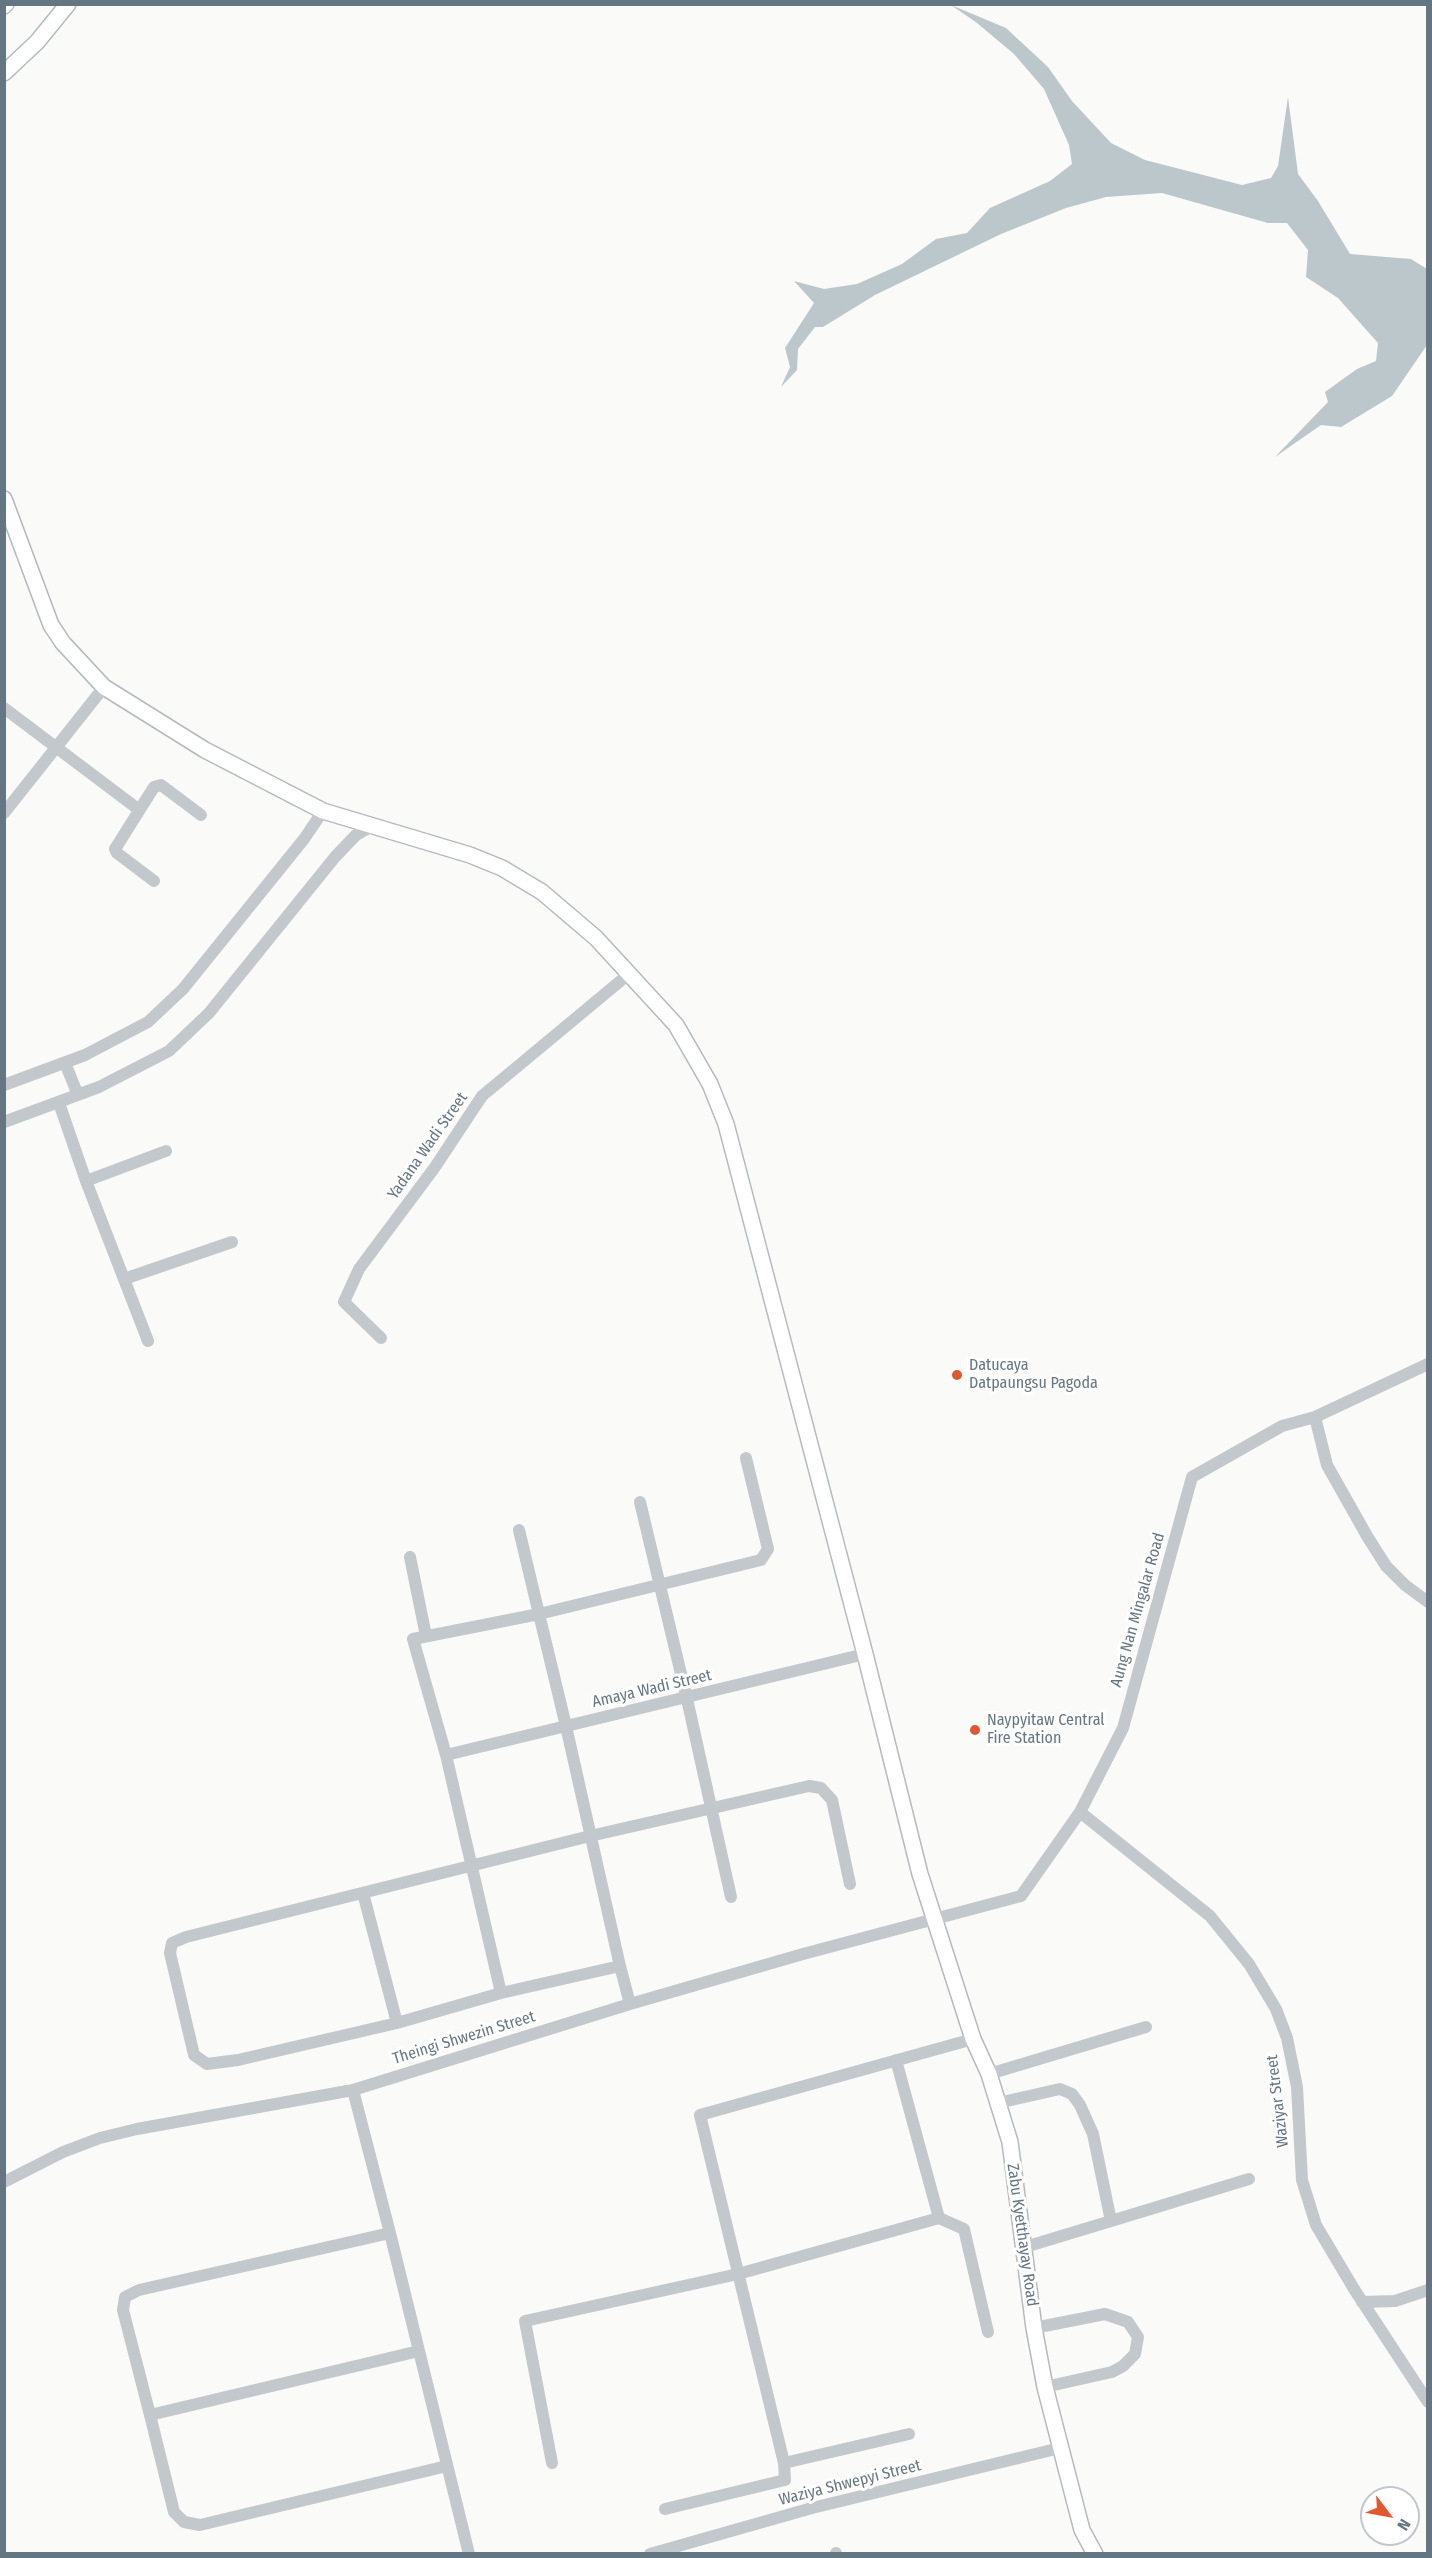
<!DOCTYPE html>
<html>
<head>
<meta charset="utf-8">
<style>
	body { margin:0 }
	#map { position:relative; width:1432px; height:2558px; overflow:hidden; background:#fafaf8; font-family:"Fira Sans Condensed",sans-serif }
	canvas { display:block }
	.frame { position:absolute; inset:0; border:6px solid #657683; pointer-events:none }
	.north { position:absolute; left:1360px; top:2486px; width:60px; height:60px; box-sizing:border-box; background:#fff; border:2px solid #c1c8cd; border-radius:50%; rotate:122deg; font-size:16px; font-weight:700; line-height:24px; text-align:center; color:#657683 }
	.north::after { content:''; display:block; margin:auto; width:21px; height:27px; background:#e4572e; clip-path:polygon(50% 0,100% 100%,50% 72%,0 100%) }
</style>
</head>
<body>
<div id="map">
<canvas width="1432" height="2558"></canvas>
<div class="frame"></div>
<div class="north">N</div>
</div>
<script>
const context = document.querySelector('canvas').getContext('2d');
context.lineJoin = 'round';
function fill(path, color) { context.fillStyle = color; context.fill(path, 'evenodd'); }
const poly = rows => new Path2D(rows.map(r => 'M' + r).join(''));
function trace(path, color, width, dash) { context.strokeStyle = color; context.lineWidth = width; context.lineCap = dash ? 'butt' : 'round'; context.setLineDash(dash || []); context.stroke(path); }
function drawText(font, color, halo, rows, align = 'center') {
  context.font = font + ' "Fira Sans Condensed",sans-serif'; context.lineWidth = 6; context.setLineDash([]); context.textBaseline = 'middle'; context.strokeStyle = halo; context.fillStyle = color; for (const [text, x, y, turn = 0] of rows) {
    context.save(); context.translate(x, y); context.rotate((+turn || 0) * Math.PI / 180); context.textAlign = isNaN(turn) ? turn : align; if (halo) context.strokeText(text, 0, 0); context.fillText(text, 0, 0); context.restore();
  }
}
fill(poly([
	[951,5,1006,28,1048,67,1072,101,1111,143,1145,160,1242,185,1271,178,1278,166,1288,97,1298,174,1318,201,1350,254,1411,259,1427,269,1427,345,1392,396,1341,427,1321,425,1275,457,1328,402,1325,392,1357,369,1376,361,1378,343,1338,298,1306,277,1308,250,1287,223,1268,223,1162,193,1106,197,1066,208,1001,234,875,295,823,327,815,327,798,349,797,370,781,387,790,367,785,348,814,303,794,281,824,289,857,284,902,264,936,239,967,233,990,208,1050,181,1072,164,1069,145,1044,89,1014,54,977,23]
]), '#bbc7cb');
const major = poly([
	[4,6,6,4],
	[4,73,37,42,68,4],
	[4,499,51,625,63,643,104,687,205,750,323,811,470,855,502,868,542,892,596,938,676,1025,710,1084,726,1124,865,1654,920,1874,973,2039,989,2074,1010,2142,1034,2328,1045,2387,1082,2530,1095,2554]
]);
trace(major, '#b5babe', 18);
trace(poly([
	[4,708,138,809],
	[4,813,104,687],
	[154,881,117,853,115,849,154,787,161,785,201,815],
	[65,1063,78,1095],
	[4,1085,85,1055,148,1022,183,989,304,839,323,811],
	[59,1103,86,1181,148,1341],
	[4,1122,99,1087,169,1051,209,1013,335,857,356,835,372,826],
	[86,1181,166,1151],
	[124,1279,232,1242],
	[381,1338,344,1302,359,1269,435,1167,482,1096,630,973],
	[1315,1417,1327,1465,1367,1536,1386,1566,1405,1585,1428,1602],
	[640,1502,687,1699,731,1897],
	[519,1530,539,1614,566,1726,620,1966,501,1993,446,1755,413,1639,539,1614,761,1560,768,1549,746,1458],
	[410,1557,426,1636],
	[446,1755,865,1654],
	[1080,1812,1210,1916,1249,1964,1276,2009,1287,2038,1297,2087,1302,2180,1316,2225,1354,2289,1428,2402],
	[363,1893,397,2023],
	[620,1966,630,2004],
	[501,1993,397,2023,238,2060,207,2064,194,2055,170,1953,172,1943,186,1937,590,1836,809,1786,821,1788,832,1800,850,1884],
	[896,2060,939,2218,964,2229,988,2332],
	[989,2074,1146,2027],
	[998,2103,1060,2089,1072,2094,1080,2105,1093,2134,1111,2221,1249,2179],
	[4,2182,63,2152,100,2138,137,2129,353,2090,630,2004,803,1954,1021,1896,1080,1812,1123,1728,1192,1477,1282,1426,1315,1417,1428,1364],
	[390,2233,469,2554],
	[1025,2247,1111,2221],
	[1362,2302,1395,2301,1428,2290],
	[1034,2328,1105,2314,1128,2322,1138,2337,1135,2354,1123,2366,1112,2372,1045,2387],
	[419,2351,150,2415,174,2512,184,2522,200,2525,447,2466],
	[150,2415,123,2310,125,2297,139,2290,390,2233,353,2090],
	[552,2463,525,2321,738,2274,939,2218],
	[784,2463,909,2434],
	[665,2509,785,2480,784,2463,700,2115,973,2039],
	[836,2553,836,2554],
	[650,2554,812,2508,1060,2448]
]), '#c3c8cc', 12);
trace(major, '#fff', 15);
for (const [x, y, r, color] of [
	[957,1375,6,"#e4572e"],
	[975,1730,6,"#e4572e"]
]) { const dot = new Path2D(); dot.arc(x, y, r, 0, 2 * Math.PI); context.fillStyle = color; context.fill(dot); trace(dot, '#fff', 2); }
drawText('16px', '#657683', '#fff', [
	["Yadana Wadi Street",428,1146,-55],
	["Aung Nan Mingalar Road",1138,1610,-74],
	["Amaya Wadi Street",652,1689,-13],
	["Theingi Shwezin Street",464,2038,-17],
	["Waziyar Street",1278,2101,-97],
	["Zabu Kyetthayay Road",1022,2235,82],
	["Waziya Shwepyi Street",850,2483,-14]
]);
drawText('16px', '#657683', '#fff', [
	["Datucaya",969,1366],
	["Datpaungsu Pagoda",969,1384],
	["Naypyitaw Central",987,1721],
	["Fire Station",987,1739]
], 'left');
</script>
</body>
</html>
